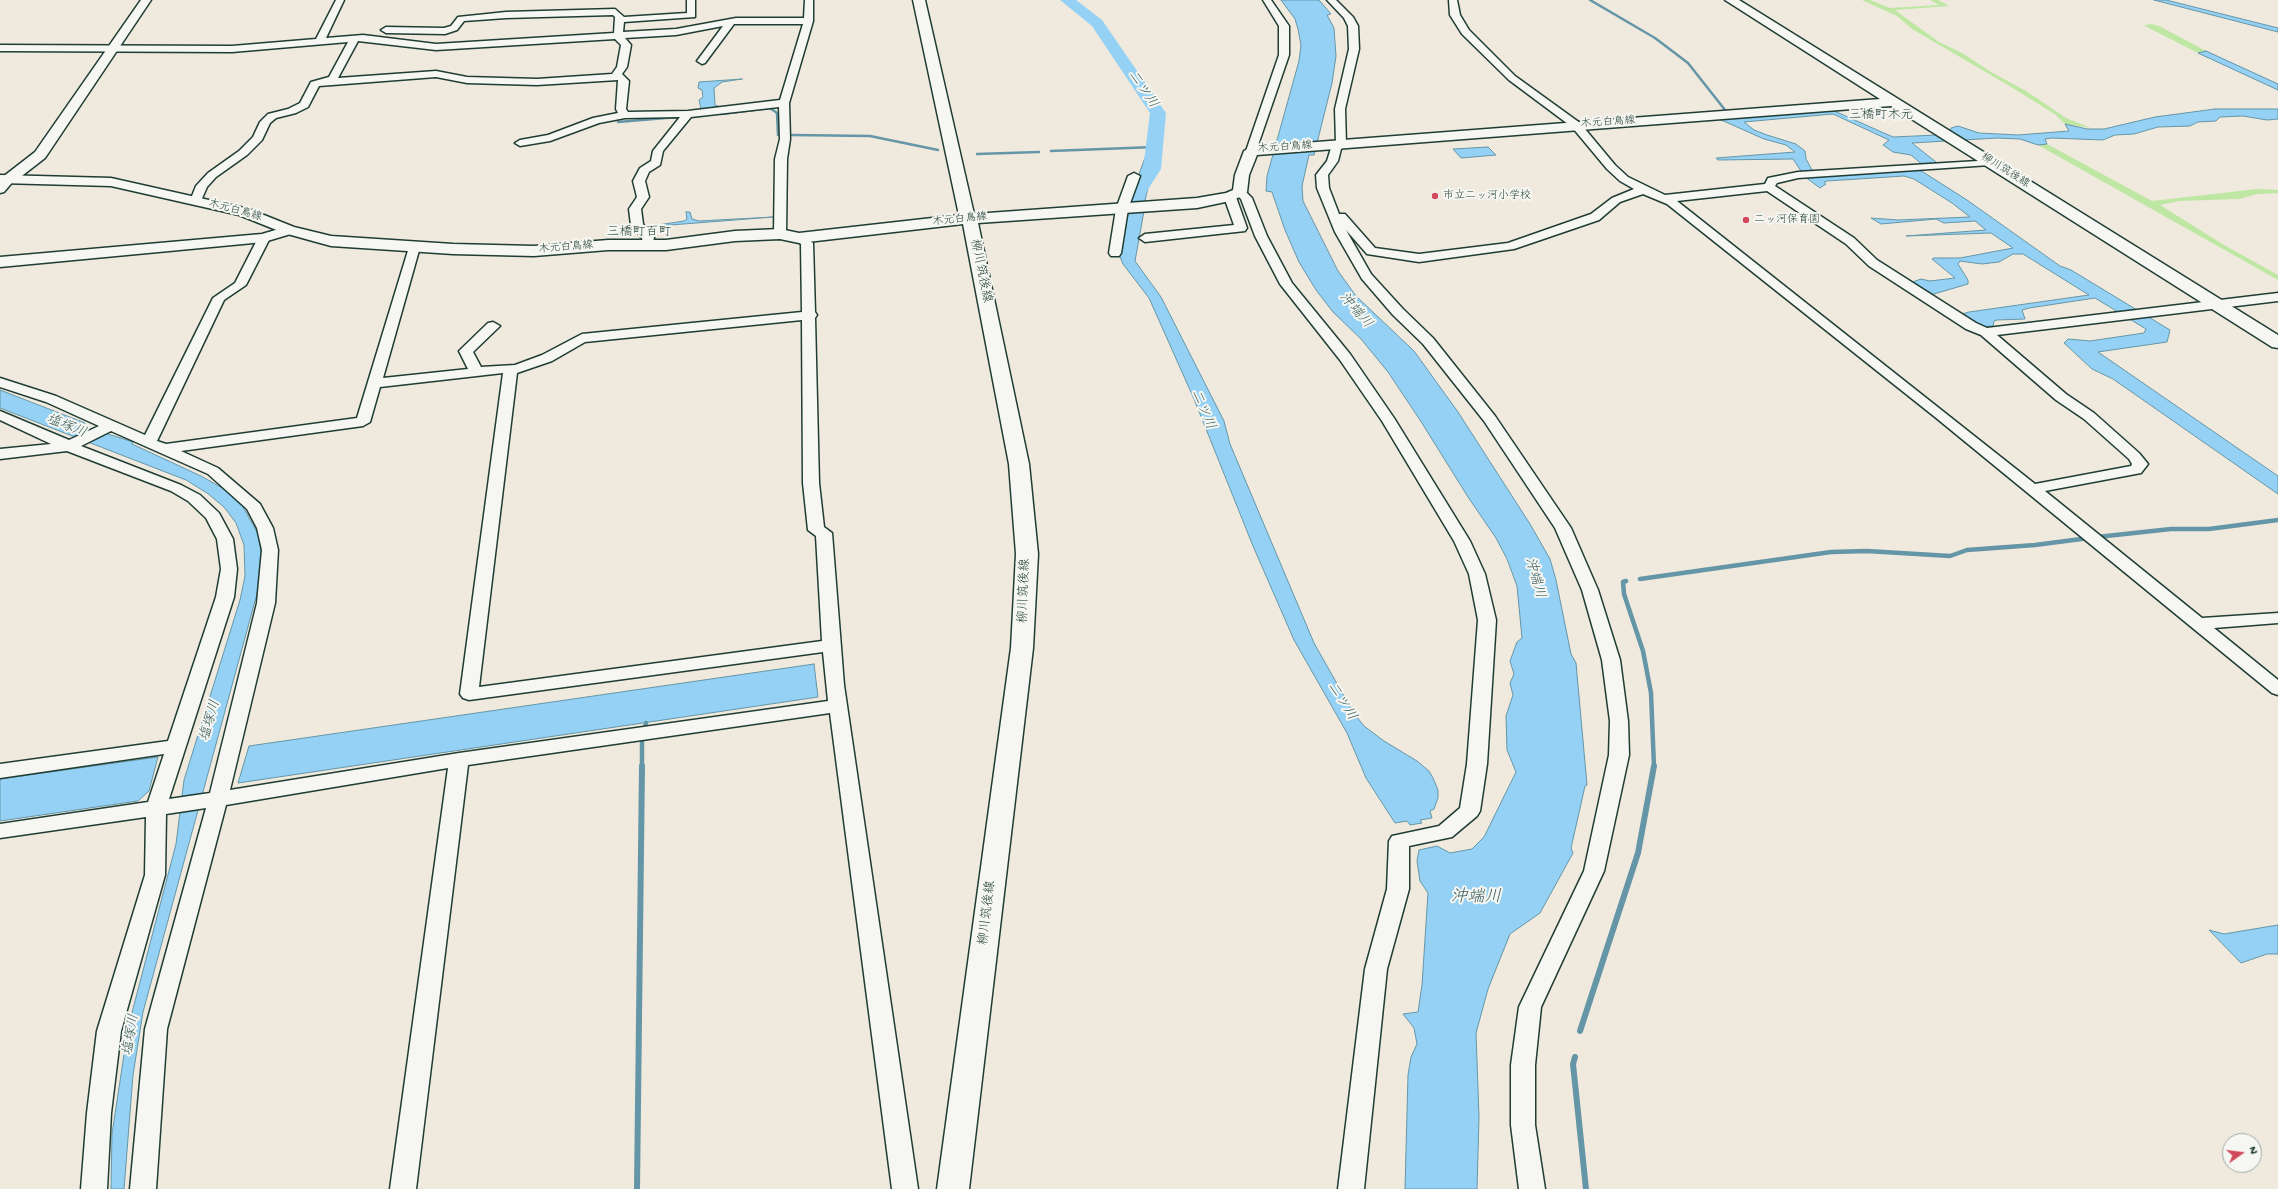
<!DOCTYPE html>
<html>
<head>
<meta charset="utf-8">
<style>
	body { margin:0 }
	#map { position:relative; width:2278px; height:1189px; overflow:hidden; background:#f0e9dd; font-family:"Gochi Hand",sans-serif }
	canvas { display:block }
	.north { position:absolute; left:2222px; top:1133px; width:40px; height:40px; box-sizing:border-box; background:#f6f6f2; border:1px solid #a0aca6; border-radius:50%; rotate:76deg; font-size:11px; font-weight:700; line-height:16px; text-align:center; color:#1f3d34 }
	.north::after { content:''; display:block; margin:auto; width:14px; height:18px; background:#d1495b; clip-path:polygon(50% 0,100% 100%,50% 72%,0 100%) }
</style>
</head>
<body>
<div id="map">
<canvas width="2278" height="1189"></canvas>
<div class="north">N</div>
</div>
<script>
const context = document.querySelector('canvas').getContext('2d');
context.lineJoin = 'round';
function fill(path, color) { context.fillStyle = color; context.fill(path, 'evenodd'); }
const poly = rows => new Path2D(rows.map(r => 'M' + r).join(''));
function trace(path, color, width, dash) { context.strokeStyle = color; context.lineWidth = width; context.lineCap = dash ? 'butt' : 'round'; context.setLineDash(dash || []); context.stroke(path); }
function drawText(font, color, halo, rows, align = 'center') {
  context.font = font + ' "Gochi Hand","Klee One",sans-serif'; context.lineWidth = 4; context.setLineDash([]); context.textBaseline = 'middle'; context.strokeStyle = halo; context.fillStyle = color; for (const [text, x, y, turn = 0] of rows) {
    context.save(); context.translate(x, y); context.rotate((+turn || 0) * Math.PI / 180); context.textAlign = isNaN(turn) ? turn : align; if (halo) context.strokeText(text, 0, 0); context.fillText(text, 0, 0); context.restore();
  }
}
fill(poly([
	[1862,0,1870,0,1890,8,1939,5,1930,0,1938,0,1949,6,1895,10,1939,42,1962,53,1991,72,2026,91,2066,118,2091,128,2065,124,2056,115,2008,85,1912,29,1897,16],
	[2151,24,2159,26,2206,51,2198,53,2145,26,2145,25],
	[2047,144,2152,201,2257,189,2278,190,2278,193,2257,194,2239,199,2179,201,2160,205,2224,245,2278,275,2278,280,2038,145]
]), '#bde7a3');
const water = poly([
	[1281,0,1319,0,1331,14,1327,15,1334,28,1336,56,1332,83,1314,155,1309,155,1302,186,1303,201,1338,271,1356,296,1414,351,1458,412,1530,524,1550,559,1556,580,1571,654,1576,663,1587,785,1585,786,1571,848,1573,853,1540,913,1510,934,1488,989,1476,1033,1479,1117,1477,1189,1405,1189,1408,1075,1411,1057,1417,1044,1414,1028,1403,1014,1418,1012,1422,985,1428,893,1420,881,1417,861,1419,850,1437,846,1450,853,1472,849,1484,837,1516,772,1507,750,1506,716,1513,695,1510,683,1514,674,1510,661,1517,642,1522,638,1517,586,1507,559,1496,538,1468,497,1420,420,1388,372,1361,339,1333,312,1316,290,1299,262,1285,230,1272,192,1266,191,1267,176,1299,61,1301,45,1298,29,1295,19,1281,0],
	[2154,0,2166,0,2278,28,2278,32,2154,0],
	[2206,51,2278,84,2278,90,2198,53,2206,51],
	[742,79,722,82,714,88,715,105,723,108,707,110,701,109,699,100,703,97,702,90,698,88,699,82,742,79],
	[2215,109,2278,109,2278,119,2267,120,2243,116,2220,117,2216,121,2198,122,2190,126,2158,127,2134,134,2115,135,2103,140,2052,138,2045,139,2047,144,2038,145,2020,139,1997,138,1912,143,1936,162,1934,165,1924,166,1911,155,1893,152,1883,145,1889,140,1833,114,1744,122,1754,130,1767,135,1796,144,1805,151,1806,159,1812,170,1823,176,1918,170,1923,172,1967,200,2060,266,2071,270,2170,330,2167,342,2098,352,2278,476,2278,494,2113,379,2092,369,2064,343,2068,339,2090,341,2144,333,2146,329,2095,298,2029,308,2022,310,2025,319,1997,320,1994,321,1993,326,1979,327,1958,315,1969,312,2089,295,2023,254,2013,254,1999,262,1982,264,1960,261,1958,264,1968,280,1968,284,1927,296,1910,283,1921,279,1930,281,1955,278,1932,259,1934,258,1960,258,2013,248,1991,233,1906,236,1986,230,1975,221,1944,223,1936,219,1881,224,1871,218,1898,220,1970,217,1952,203,1914,179,1904,176,1827,181,1824,182,1826,184,1820,188,1805,177,1793,159,1718,160,1716,158,1795,152,1786,145,1764,139,1719,119,1832,110,1893,137,1937,135,1949,132,1951,128,1958,126,1979,133,2018,135,2069,131,2065,124,2087,129,2104,129,2155,117,2215,109],
	[1488,147,1496,155,1461,158,1453,149,1488,147],
	[1145,158,1159,159,1156,170,1150,179,1144,205,1127,206,1145,158],
	[1144,211,1135,261,1161,297,1224,421,1230,444,1314,643,1353,712,1364,726,1384,741,1417,761,1429,771,1433,778,1438,790,1438,798,1434,809,1430,811,1432,818,1420,820,1422,823,1410,825,1407,821,1395,823,1366,778,1347,733,1294,640,1253,546,1194,399,1149,298,1123,264,1120,257,1128,212,1144,211],
	[686,212,690,212,692,219,699,221,773,217,645,227,684,221,687,219,686,212],
	[0,390,85,423,83,426,133,442,132,444,201,476,224,489,243,507,258,534,262,557,261,579,143,1012,133,1075,124,1189,111,1189,112,1134,128,1028,176,844,184,780,240,600,245,576,244,545,236,523,224,507,207,493,186,480,0,408,0,390],
	[814,664,818,697,238,783,249,746,814,664],
	[158,757,149,791,138,801,0,821,0,779,158,757],
	[2278,925,2278,954,2267,954,2241,963,2209,930,2224,934,2278,925]
]);
fill(water, '#94d1f4');
trace(water, '#6596a7', 1);
trace(poly([
	[1590,0,1655,38,1688,63,1729,115],
	[721,114,770,108,777,113,778,135],
	[618,122,678,117],
	[792,135,870,136,938,150],
	[1051,151,1154,147],
	[977,154,1039,152]
]), '#6596a7', 2.5);
trace(poly([
	[2097,537,2171,529,2209,529,2278,520],
	[1640,579,1831,552,1867,551,1950,556,1967,550,2035,545,2089,538],
	[1626,581,1623,582,1624,594,1643,651,1651,693,1654,767],
	[642,767,642,739,646,723]
]), '#6596a7', 4.5);
trace(poly([
	[1580,1031,1638,853,1654,766],
	[1575,1057,1573,1064,1586,1189],
	[637,1189,642,766]
]), '#6596a7', 6);
fill(poly([
	[1060,0,1076,0,1102,20,1166,113,1161,169,1145,194,1139,195,1133,194,1130,190,1143,169,1150,113,1092,26,1060,0]
]), '#94d1f4');
const minor = poly([
	[336,0,344,0,326,38,363,35,436,44,614,33,615,17,613,15,506,18,464,21,457,30,445,34,386,33,381,30,386,27,444,28,451,26,458,17,506,12,615,9,624,17,687,13,687,0,695,0,695,17,624,22,623,32,676,29,736,18,804,18,805,0,813,0,813,21,789,103,790,139,787,159,786,234,780,238,774,234,775,159,780,139,779,107,691,117,663,151,660,165,649,172,645,181,649,197,641,209,643,224,654,237,653,244,647,248,643,247,642,238,631,225,629,209,637,197,633,181,640,168,651,161,653,151,680,117,625,118,599,123,550,141,520,146,515,143,520,140,548,135,593,118,618,113,616,109,618,80,537,85,467,83,436,77,319,86,308,107,296,113,276,118,270,123,262,140,247,155,216,177,207,187,200,203,196,204,190,201,196,186,208,173,239,151,253,137,260,122,268,114,288,109,300,103,311,82,329,77,348,42,232,52,0,51,0,45,232,46,316,39,336,0],
	[734,24,803,24,780,100,688,111,628,112,626,109,629,81,622,74,627,67,631,45,625,38,676,35,723,26,697,61,702,64,705,63,734,24],
	[615,39,621,45,617,67,612,74,537,79,467,77,436,71,338,78,358,41,436,50,615,39],
	[1263,0,1271,0,1289,26,1289,55,1256,151,1251,154,1246,151,1279,55,1279,26,1263,0],
	[1327,0,1336,0,1353,17,1358,26,1359,49,1345,109,1346,144,1341,149,1338,161,1328,175,1329,188,1339,214,1345,214,1375,248,1419,254,1508,243,1591,214,1612,198,1634,189,1620,181,1607,169,1572,127,1509,80,1462,34,1450,15,1449,0,1457,0,1460,15,1469,30,1515,76,1580,123,1615,165,1628,177,1665,195,1765,184,1768,178,1798,172,1994,160,1996,162,1994,164,1990,165,1798,178,1777,183,1775,186,1854,238,1877,260,1976,323,1987,328,2278,293,2278,301,1997,335,2066,394,2094,413,2139,453,2148,464,2141,473,2045,491,2202,618,2278,613,2278,623,2214,628,2278,680,2278,695,2272,693,1935,417,1667,204,1643,194,1620,202,1599,220,1514,249,1419,262,1367,254,1346,230,1371,274,1403,309,1433,338,1495,416,1571,528,1598,590,1620,660,1628,721,1629,755,1604,871,1541,1007,1535,1065,1535,1125,1545,1189,1519,1189,1511,1125,1511,1065,1519,1007,1584,871,1609,755,1610,721,1602,660,1582,590,1555,528,1484,421,1423,344,1393,315,1362,279,1335,232,1317,188,1316,175,1327,161,1331,148,1336,143,1335,109,1349,49,1348,26,1344,18,1327,0],
	[1767,191,1846,244,1869,266,1966,329,1981,335,2056,400,2084,419,2129,459,2132,464,2131,466,2035,484,1677,201,1767,191],
	[1134,173,1140,176,1128,209,1121,253,1119,256,1111,256,1109,253,1116,209,1128,176,1134,173],
	[9,176,15,179,4,192,0,193,0,183,5,177,9,176],
	[1240,189,1244,190,1252,198,1267,236,1292,283,1350,354,1394,418,1470,541,1485,574,1496,620,1487,764,1480,811,1477,816,1452,837,1409,846,1409,889,1387,969,1364,1189,1338,1189,1365,969,1387,889,1389,841,1392,836,1439,826,1460,808,1467,764,1478,620,1469,574,1454,541,1382,421,1340,360,1280,284,1255,236,1241,199,1234,192,1240,189],
	[1230,194,1236,197,1247,228,1245,231,1145,242,1139,238,1145,234,1234,225,1224,197,1230,194],
	[264,234,270,238,246,285,224,300,157,441,166,444,357,418,410,244,414,243,420,247,383,378,468,369,459,351,488,323,493,322,500,326,473,352,481,367,515,365,542,355,582,334,802,312,801,244,793,238,799,234,813,243,815,312,817,315,815,318,819,483,824,527,832,533,844,685,918,1189,892,1189,830,713,468,765,416,1189,390,1189,448,768,226,805,167,1029,156,1189,130,1189,145,1029,206,808,166,814,165,875,121,1031,111,1113,107,1189,81,1189,87,1113,97,1031,145,875,146,817,0,838,0,824,148,802,164,754,0,778,0,764,168,741,216,597,221,569,217,539,206,518,188,501,171,491,67,451,0,459,0,449,51,444,0,420,0,411,69,440,99,426,46,402,0,387,0,378,56,396,145,435,213,298,235,283,258,238,264,234],
	[802,320,803,483,808,530,816,536,822,641,479,687,517,373,552,361,585,342,802,320],
	[503,373,460,694,463,698,469,700,823,652,828,701,459,753,230,790,275,603,278,550,273,528,260,504,218,468,181,451,363,426,370,422,380,387,503,373],
	[111,431,208,474,247,509,257,528,262,550,257,603,210,793,169,799,234,597,237,569,233,539,219,513,200,495,181,485,81,446,111,431]
]);
const tertiary = poly([
	[141,0,151,0,45,158,14,182,4,182,2,179,4,176,35,152,141,0],
	[289,226,296,230,294,233,264,242,0,267,0,257,262,234,289,226]
]);
const secondary = poly([
	[913,0,925,0,974,214,1197,198,1226,193,1233,190,1235,175,1244,151,1251,147,1880,99,1725,0,1739,0,2278,335,2278,348,2272,347,1891,106,1257,155,1249,175,1247,192,1245,195,1230,201,1197,208,978,223,1029,464,1038,554,1033,648,969,1189,937,1189,1011,648,1016,554,1009,464,963,224,799,243,780,239,735,241,666,250,608,250,534,256,453,254,331,246,284,233,239,215,111,186,0,183,0,175,111,178,249,209,294,227,331,236,453,244,534,246,608,240,666,240,735,231,780,229,799,233,959,215,913,0]
]);
trace(minor, '#1f3d34', 3);
trace(tertiary, '#1f3d34', 3);
trace(secondary, '#1f3d34', 3);
fill(minor, '#f6f6f2');
fill(tertiary, '#f6f6f2');
fill(secondary, '#f6f6f2');
for (const [x, y, r, color] of [
	[1435,196,4,"#d1495b"],
	[1746,220,4,"#d1495b"]
]) { const dot = new Path2D(); dot.arc(x, y, r, 0, 2 * Math.PI); context.fillStyle = color; context.fill(dot); trace(dot, '#f6f6f2', 1.5); }
drawText('11px', '#1f3d34', '#f6f6f2', [
	["木元白鳥線",1608,123,-4],
	["木元白鳥線",1285,148,-4],
	["柳川筑後線",2005,171,32],
	["木元白鳥線",235,211,15],
	["木元白鳥線",960,220,-6],
	["木元白鳥線",566,248,-5]
]);
drawText('11px', '#1f3d34', '#f6f6f2', [
	["市立二ッ河小学校",1443,196],
	["二ッ河保育園",1754,220]
], 'left');
drawText('13px', '#1f3d34', '#f6f6f2', [
	["三橋町木元",1881,116],
	["三橋町百町",639,233]
]);
drawText('13px', '#1f3d34', '#f6f6f2', [
	["柳川筑後線",980,271,78],
	["柳川筑後線",1025,591,-88],
	["柳川筑後線",988,913,-83]
]);
drawText('italic 14px', '#365b5a', '#f6f6f2', [
	["二ツ川",1142,90,56],
	["沖端川",1355,311,49],
	["二ツ川",1202,410,67],
	["塩塚川",66,427,22],
	["沖端川",1534,578,74],
	["二ツ川",1341,702,58],
	["塩塚川",211,721,-74],
	["塩塚川",132,1035,-80]
]);
drawText('italic 17px', '#365b5a', '#f6f6f2', [
	["沖端川",1476,898]
]);
</script>
</body>
</html>
